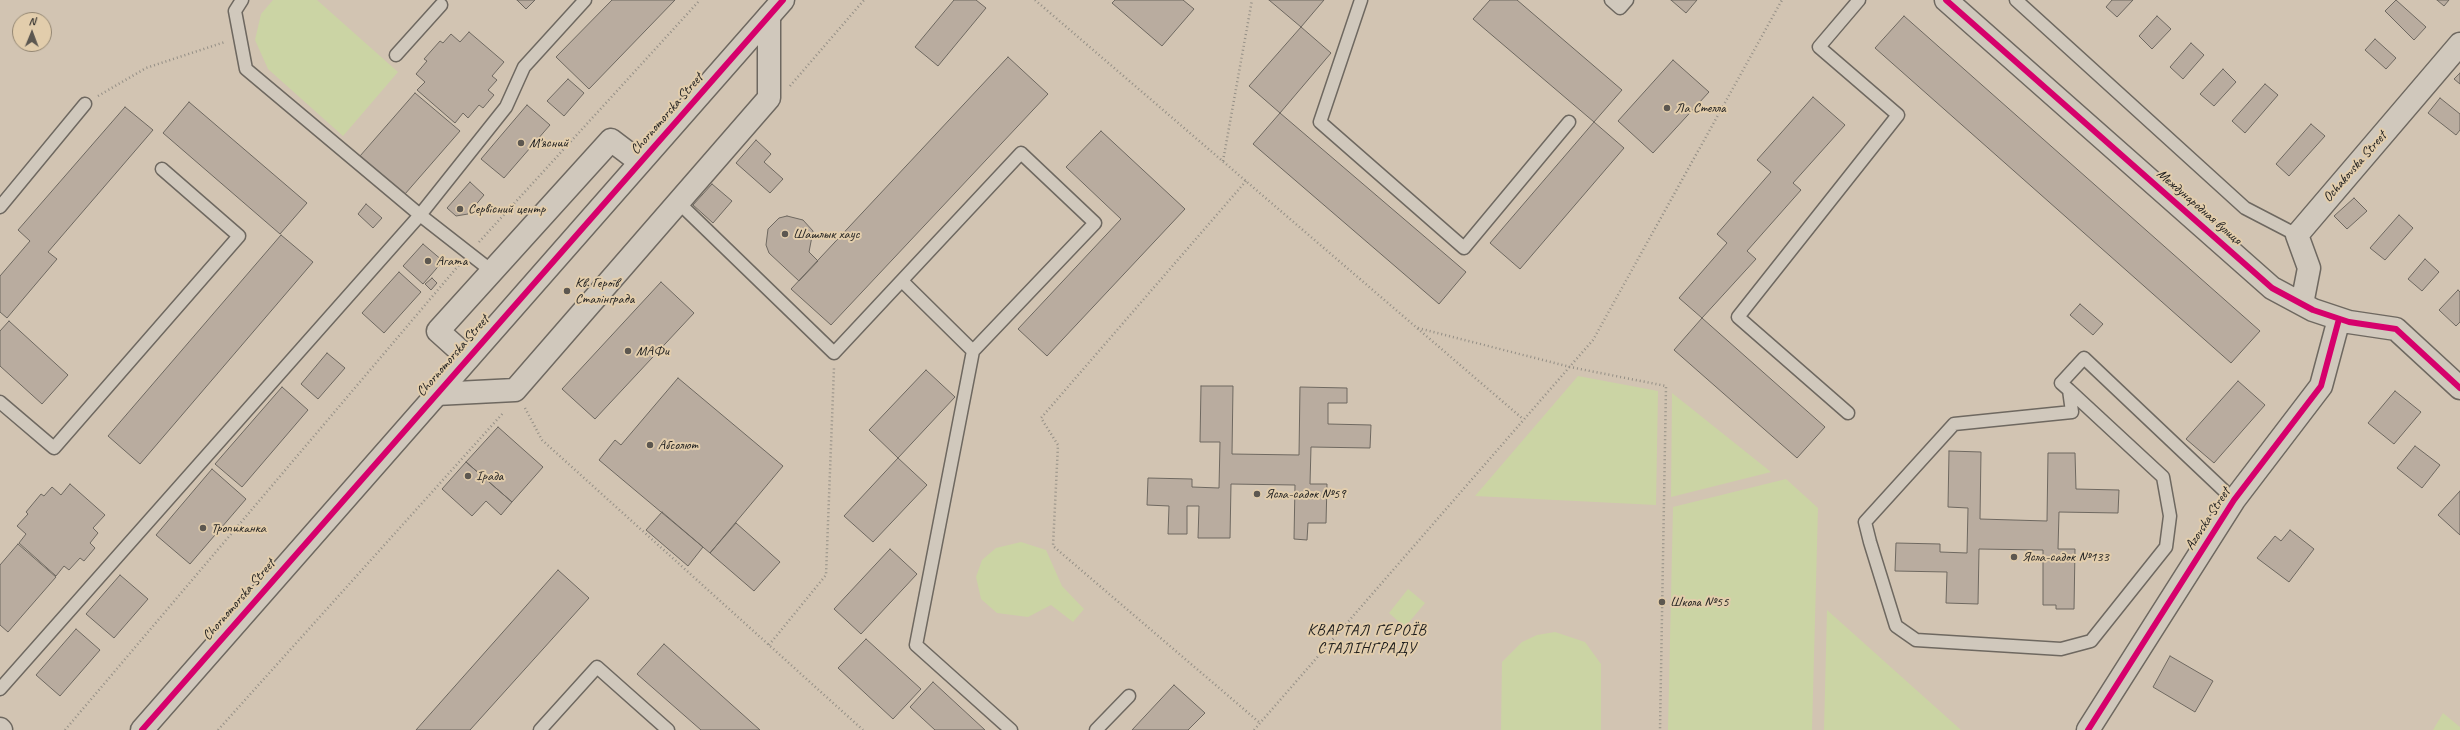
<!DOCTYPE html>
<html>
<head>
<meta charset="utf-8">
<style>
	body { margin:0 }
	#map { position:relative; width:2460px; height:730px; overflow:hidden; background:#d2c4b2; font-family:Caveat,sans-serif }
	canvas { display:block }
	.north { position:absolute; left:12px; top:12px; width:40px; height:40px; box-sizing:border-box; background:#e2cdac; border:1px solid #938672; border-radius:50%; rotate:1deg; font-size:11px; font-weight:700; line-height:16px; text-align:center; color:#1c1c1c }
	.north::after { content:''; display:block; margin:auto; width:14px; height:18px; background:#5c5750; clip-path:polygon(50% 0,100% 100%,50% 72%,0 100%) }
</style>
</head>
<body>
<div id="map">
<canvas width="2460" height="730"></canvas>
<div class="north">N</div>
</div>
<script>
const context = document.querySelector('canvas').getContext('2d');
context.lineJoin = 'round';
function fill(path, color) { context.fillStyle = color; context.fill(path, 'evenodd'); }
const poly = rows => new Path2D(rows.map(r => 'M' + r).join(''));
function trace(path, color, width, dash) { context.strokeStyle = color; context.lineWidth = width; context.lineCap = dash ? 'butt' : 'round'; context.setLineDash(dash || []); context.stroke(path); }
function drawText(font, color, halo, rows, align = 'center') {
  context.font = font + ' Caveat,sans-serif'; context.lineWidth = 4; context.setLineDash([]); context.textBaseline = 'middle'; context.strokeStyle = halo; context.fillStyle = color; for (const [text, x, y, turn = 0] of rows) {
    context.save(); context.translate(x, y); context.rotate((+turn || 0) * Math.PI / 180); context.textAlign = isNaN(turn) ? turn : align; if (halo) context.strokeText(text, 0, 0); context.fillText(text, 0, 0); context.restore();
  }
}
fill(poly([
	[273,0,317,0,398,72,343,136,268,69,255,40,261,14],
	[1578,376,1658,391,1656,505,1475,496],
	[1672,393,1771,472,1671,497],
	[1786,479,1818,508,1812,730,1668,730,1673,507],
	[1021,542,1046,550,1062,586,1084,609,1073,622,1051,605,1028,617,997,613,981,599,976,577,982,560,996,548],
	[1408,589,1425,603,1405,627,1389,613],
	[1827,610,1961,730,1824,730],
	[1555,632,1585,642,1601,664,1601,730,1501,730,1502,662,1522,642,1537,635],
	[2443,713,2460,727,2460,730,2433,730]
]), '#cbd4a4');
const building = poly([
	[517,0,535,0,526,9,517,0],
	[612,0,675,0,589,89,556,57,612,0],
	[954,0,976,0,986,8,938,66,915,47,954,0],
	[1115,0,1183,0,1194,9,1162,46,1112,3,1115,0],
	[1269,0,1324,0,1301,27,1269,0],
	[1490,0,1517,0,1622,90,1594,122,1473,19,1490,0],
	[1671,0,1697,0,1686,13,1671,0],
	[2112,0,2133,0,2117,17,2106,7,2112,0],
	[2396,0,2426,27,2414,40,2385,11,2396,0],
	[2437,0,2449,0,2444,6,2437,0],
	[1904,16,2260,331,2231,363,1875,48,1904,16],
	[2157,16,2171,29,2152,49,2139,36,2157,16],
	[1301,27,1331,53,1280,113,1249,86,1301,27],
	[469,32,504,62,492,76,497,80,488,90,494,95,483,108,479,105,468,118,463,113,455,123,417,90,425,82,416,74,427,61,424,59,440,41,443,43,451,34,460,42,469,32],
	[2375,39,2396,58,2386,69,2365,50,2375,39],
	[2191,43,2204,55,2183,79,2170,67,2191,43],
	[1008,57,1048,94,831,325,791,289,1008,57],
	[1673,60,1709,92,1653,153,1618,121,1673,60],
	[2223,69,2236,82,2214,106,2200,94,2223,69],
	[2460,73,2460,84,2454,79,2460,73],
	[568,79,584,93,564,116,547,101,568,79],
	[2265,84,2278,95,2245,133,2232,121,2265,84],
	[415,93,460,131,405,194,360,156,415,93],
	[1813,97,1845,125,1793,183,1801,190,1747,251,1756,259,1702,318,1679,298,1727,243,1717,234,1771,172,1757,160,1813,97],
	[2440,98,2460,114,2460,130,2456,135,2428,113,2440,98],
	[189,102,307,203,280,234,163,133,189,102],
	[527,105,550,125,504,178,481,159,527,105],
	[125,107,153,130,48,252,57,259,7,318,0,312,0,276,30,241,18,230,125,107],
	[1280,113,1466,272,1439,304,1253,144,1280,113],
	[1594,122,1624,148,1520,269,1490,243,1594,122],
	[2311,124,2325,136,2289,176,2276,164,2311,124],
	[1101,131,1185,209,1047,356,1018,329,1121,219,1066,167,1101,131],
	[756,140,771,154,764,162,783,179,770,193,736,163,756,140],
	[470,182,484,195,468,214,456,216,447,208,470,182],
	[712,184,732,201,713,223,693,205,712,184],
	[2354,198,2367,211,2347,229,2334,216,2354,198],
	[366,204,382,218,373,228,358,214,366,204],
	[2399,215,2413,228,2385,260,2370,248,2399,215],
	[787,216,803,220,813,231,809,252,818,261,799,281,769,253,766,245,768,229,779,218,787,216],
	[281,235,313,262,140,464,108,436,281,235],
	[423,244,443,261,423,284,403,266,423,244],
	[2425,259,2439,272,2422,291,2408,279,2425,259],
	[399,272,421,292,384,333,362,313,399,272],
	[432,278,437,283,431,290,425,284,432,278],
	[661,282,694,313,595,419,562,389,661,282],
	[2458,290,2460,292,2460,322,2456,326,2439,310,2458,290],
	[2080,304,2103,324,2093,335,2070,315,2080,304],
	[1702,318,1825,427,1797,458,1674,350,1702,318],
	[9,321,68,375,42,404,0,366,0,331,9,321],
	[327,353,345,368,318,399,301,384,327,353],
	[926,370,955,397,898,458,869,430,926,370],
	[678,378,783,466,710,553,599,460,615,440,621,445,678,378],
	[2238,381,2265,405,2214,463,2186,439,2238,381],
	[1201,386,1233,386,1232,454,1299,455,1300,387,1347,388,1347,403,1328,403,1328,424,1371,425,1370,448,1311,447,1310,484,1327,484,1326,523,1308,523,1307,540,1294,539,1295,485,1231,484,1230,538,1198,538,1199,506,1187,506,1187,534,1168,534,1169,506,1147,505,1148,478,1192,479,1192,487,1219,488,1220,442,1200,442,1201,386],
	[282,387,308,410,242,487,215,464,282,387],
	[2395,391,2421,412,2394,444,2368,423,2395,391],
	[498,427,543,467,512,502,466,462,498,427],
	[2415,446,2440,465,2422,488,2397,468,2415,446],
	[1949,451,1981,452,1980,519,2047,521,2048,453,2075,453,2076,489,2119,490,2118,513,2059,512,2058,549,2075,549,2074,609,2056,609,2056,605,2043,605,2043,550,1979,549,1978,604,1946,603,1947,572,1895,571,1896,543,1940,544,1940,552,1967,553,1968,508,1948,507,1949,451],
	[898,458,927,485,873,542,844,516,898,458],
	[466,462,512,502,501,515,486,501,472,516,442,489,466,462],
	[212,469,246,499,190,564,156,535,212,469],
	[70,484,105,515,93,528,98,533,90,543,95,548,84,561,80,558,69,570,64,566,56,576,19,543,26,534,17,526,28,514,26,512,41,494,44,496,52,487,61,495,70,484],
	[2460,491,2460,535,2438,515,2460,491],
	[662,512,703,547,688,566,646,530,662,512],
	[736,523,780,562,754,591,710,553,736,523],
	[2290,530,2314,549,2289,582,2257,558,2275,536,2281,541,2290,530],
	[18,544,56,577,8,632,0,625,0,565,18,544],
	[890,549,917,574,861,634,834,609,890,549],
	[558,570,589,598,470,730,416,730,558,570],
	[120,575,148,599,114,638,86,614,120,575],
	[76,629,100,650,60,696,36,675,76,629],
	[866,639,921,689,893,719,838,668,866,639],
	[664,644,760,730,701,730,637,674,664,644],
	[2170,656,2213,681,2195,712,2153,687,2170,656],
	[933,682,985,730,935,730,910,707,933,682],
	[1174,685,1205,713,1188,730,1132,730,1174,685]
]);
fill(building, '#b9ac9f');
trace(building, '#6e6860', 1);
const lane = poly([
	[242,0,235,11,246,69,420,215,493,272],
	[1361,0,1320,122,1464,248,1569,122],
	[1611,0,1620,8,1627,0],
	[2016,0,2245,208,2297,235],
	[396,55,441,5],
	[678,202,834,353,1021,153,1095,223,973,351,902,281],
	[0,207,85,104],
	[973,351,916,645,1011,730],
	[2069,390,2072,412,1954,424,1865,522,1870,542,1896,626,1916,640,2061,649,2091,641,2166,547,2170,516,2163,477,2069,390,2061,383,2084,358,2234,500],
	[0,402,54,448,239,236,162,169],
	[1848,413,1738,317,1898,115,1819,47,1859,0],
	[0,689,420,215,506,107,524,67,585,0],
	[540,730,597,667,668,730],
	[1096,730,1129,696]
]);
const street = poly([
	[1946,0,2272,288,2313,310,2349,322,2396,329,2460,388],
	[2302,304,2309,268,2297,235,2460,44],
	[468,358,438,331,611,140,640,162],
	[436,394,515,390,769,98,769,16],
	[0,729,1,730],
	[2088,730,2234,500,2321,386,2339,319]
]);
const secondary = poly([
	[142,730,783,0]
]);
trace(lane, '#6e6860', 15);
trace(street, '#6e6860', 25);
trace(secondary, '#6e6860', 25);
trace(poly([
	[1035,0,1523,419],
	[790,86,864,0],
	[98,96,146,68,225,42],
	[1223,161,1252,0],
	[1246,181,1041,418,1058,445,1053,546,1260,723],
	[479,242,700,0],
	[1418,328,1570,367,1666,386,1660,730],
	[525,408,542,440,863,730],
	[769,645,826,575,834,368],
	[65,730,459,265],
	[218,730,504,412],
	[1254,730,1593,340,1782,0]
]), '#938e85', 2.5, [1, 3]);
trace(lane, '#d0c8bc', 12);
trace(street, '#d0c8bc', 22);
trace(secondary, '#d0c8bc', 22);
trace(poly([
	[1946,0,2272,288,2313,310,2349,322,2396,329,2460,388],
	[142,730,783,0],
	[2088,730,2234,500,2321,386,2339,319]
]), '#d6006c', 6);
for (const [x, y, r, color] of [
	[1667,108,4,"#5c5750"],
	[521,143,4,"#5c5750"],
	[460,209,4,"#5c5750"],
	[785,234,4,"#5c5750"],
	[428,261,4,"#5c5750"],
	[567,291,4,"#5c5750"],
	[628,351,4,"#5c5750"],
	[650,445,4,"#5c5750"],
	[468,476,4,"#5c5750"],
	[1257,494,4,"#5c5750"],
	[203,528,4,"#5c5750"],
	[2014,557,4,"#5c5750"],
	[1662,602,4,"#5c5750"]
]) { const dot = new Path2D(); dot.arc(x, y, r, 0, 2 * Math.PI); context.fillStyle = color; context.fill(dot); trace(dot, '#e2cdac', 1.5); }
drawText('14px', '#1c1c1c', '#e2cdac', [
	["Ла Стелла",1675,108],
	["М'ясний",529,143],
	["Сервісний центр",468,209],
	["Шашлык хаус",793,234],
	["Агата",436,261],
	["Кв. Героїв",575,283],
	["Сталінграда",575,299],
	["МАФи",636,351],
	["Абсолют",658,445],
	["Ірада",476,476],
	["Ясла-садок №59",1265,494],
	["Тропиканка",211,528],
	["Ясла-садок №133",2022,557],
	["Школа №55",1670,602]
], 'left');
drawText('14px', '#1c1c1c', '#e2cdac', [
	["Chornomorska Street",667,114,-49],
	["Ochakovska Street",2355,167,-49],
	["Мєждународная вулиця",2199,207,41],
	["Chornomorska Street",453,356,-49],
	["Azovska Street",2208,519,-57],
	["Chornomorska Street",239,600,-49]
]);
context.letterSpacing = '1px';
drawText('16px', '#1c1c1c', '#e2cdac', [
	["КВАРТАЛ ГЕРОЇВ",1367,631],
	["СТАЛІНГРАДУ",1367,649]
]);
context.letterSpacing = '0px';
</script>
</body>
</html>
